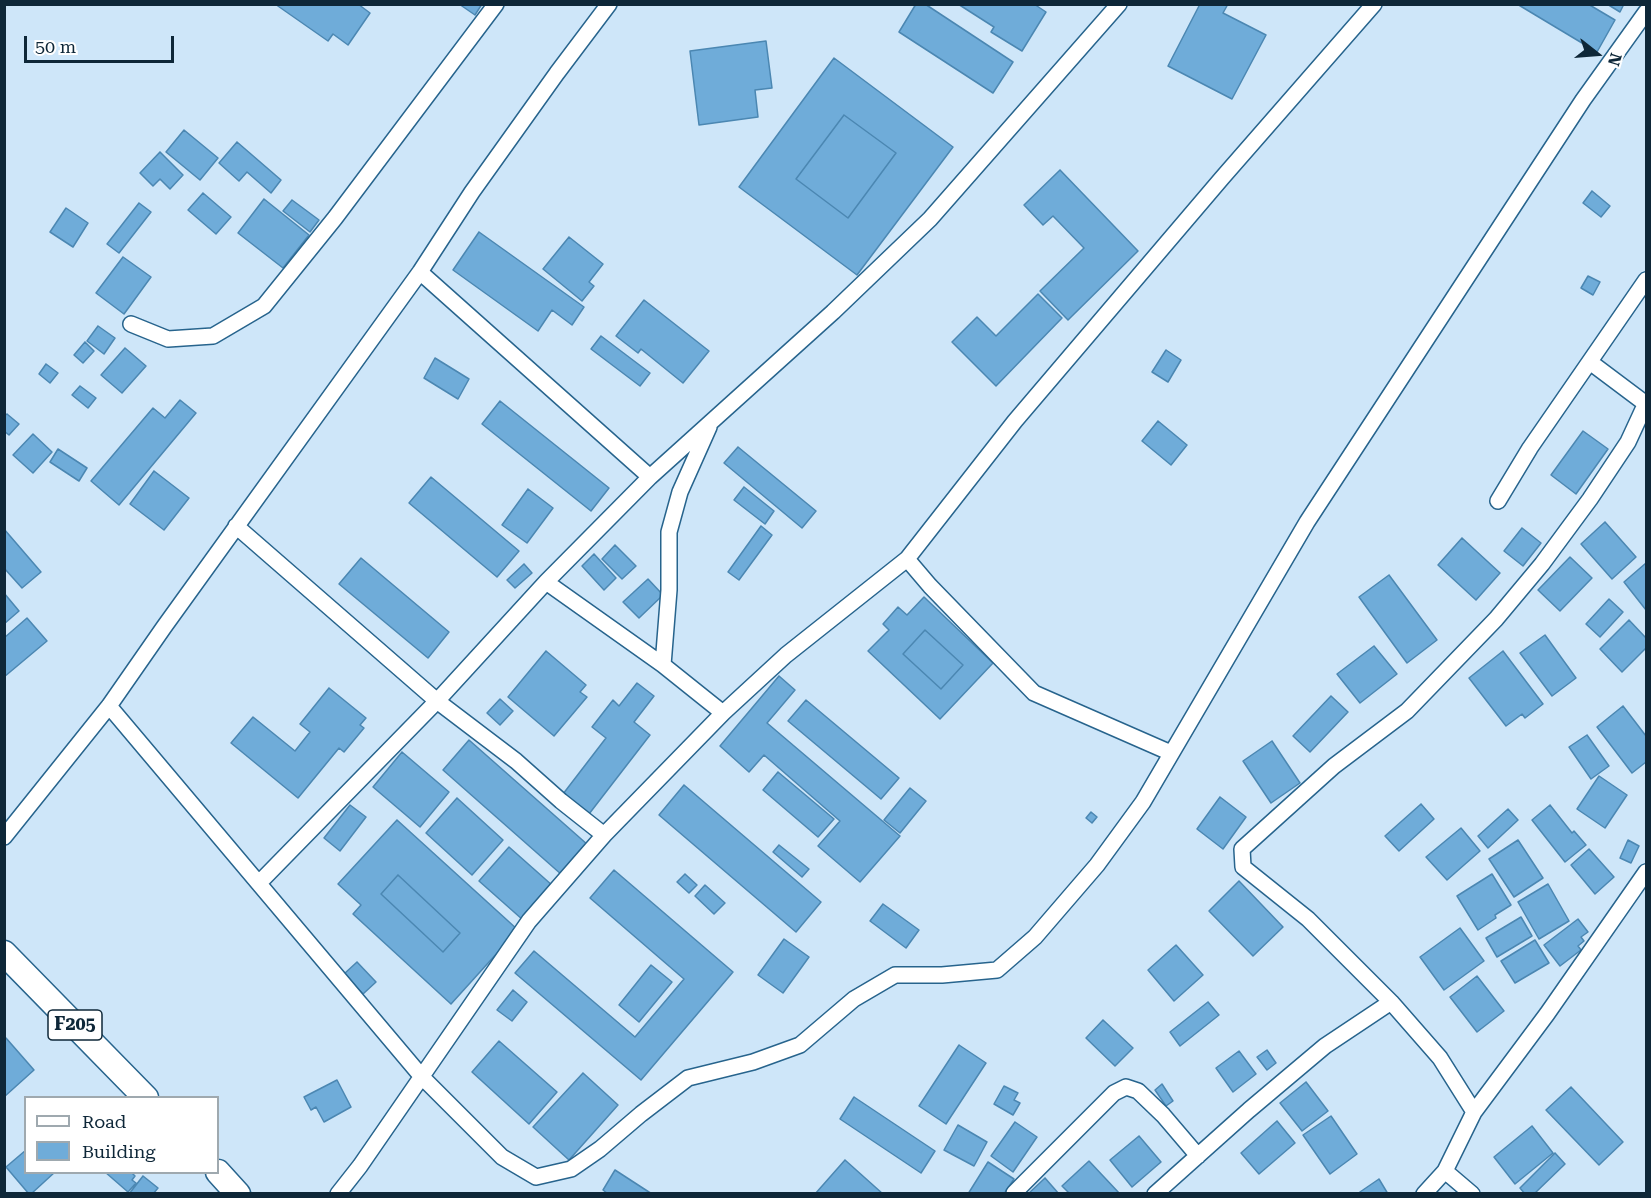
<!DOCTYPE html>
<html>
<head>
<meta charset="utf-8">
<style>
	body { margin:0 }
	#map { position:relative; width:1651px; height:1198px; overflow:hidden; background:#cee6f9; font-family:"Roboto Serif",serif }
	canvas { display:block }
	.frame { position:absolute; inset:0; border:6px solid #0e2738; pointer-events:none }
	.legend { position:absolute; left:24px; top:1096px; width:195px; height:78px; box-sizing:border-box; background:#fff; border:2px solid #9fa9af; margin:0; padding:8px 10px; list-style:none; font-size:18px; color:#0e2738 }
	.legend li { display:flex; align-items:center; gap:12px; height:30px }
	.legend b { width:30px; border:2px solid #9fa9af }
	.north { position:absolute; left:1567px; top:24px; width:60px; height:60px; -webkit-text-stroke:4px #fff; paint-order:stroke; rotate:107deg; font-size:16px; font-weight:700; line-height:24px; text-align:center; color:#0e2738 }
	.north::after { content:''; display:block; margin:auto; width:21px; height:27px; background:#0e2738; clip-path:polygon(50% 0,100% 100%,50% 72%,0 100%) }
	.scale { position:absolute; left:24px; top:36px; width:150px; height:27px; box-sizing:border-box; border:3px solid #0e2738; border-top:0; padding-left:8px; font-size:18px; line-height:21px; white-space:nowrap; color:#0e2738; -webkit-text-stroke:4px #fff; paint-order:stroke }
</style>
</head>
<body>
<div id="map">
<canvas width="1651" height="1198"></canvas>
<div class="frame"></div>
<ul class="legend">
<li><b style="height:8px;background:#fff"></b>Road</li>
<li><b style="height:16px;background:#6facd9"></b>Building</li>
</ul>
<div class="north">N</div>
<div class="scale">50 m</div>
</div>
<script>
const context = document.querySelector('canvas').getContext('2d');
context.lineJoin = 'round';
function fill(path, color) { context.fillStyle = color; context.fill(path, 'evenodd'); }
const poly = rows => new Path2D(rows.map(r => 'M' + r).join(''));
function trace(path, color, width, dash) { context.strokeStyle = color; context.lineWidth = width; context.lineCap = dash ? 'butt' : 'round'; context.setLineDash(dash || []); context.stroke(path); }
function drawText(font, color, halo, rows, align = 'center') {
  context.font = font + ' "Roboto Serif",serif'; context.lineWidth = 5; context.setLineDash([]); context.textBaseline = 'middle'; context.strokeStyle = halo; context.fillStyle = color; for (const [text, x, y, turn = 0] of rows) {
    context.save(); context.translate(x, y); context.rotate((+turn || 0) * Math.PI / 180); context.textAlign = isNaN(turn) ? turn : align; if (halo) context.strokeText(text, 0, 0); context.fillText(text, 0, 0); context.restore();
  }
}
const building = poly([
	[275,4,358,4,370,13,348,45,333,34,328,41,275,4],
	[459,4,482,4,475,15,459,4],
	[916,4,925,4,1013,62,993,93,899,32,916,4],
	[958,4,1034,4,1046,12,1022,51,991,32,994,27,958,4],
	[1200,4,1228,4,1223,13,1266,35,1232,99,1168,66,1200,4],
	[1517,4,1588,4,1615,20,1597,52,1517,4],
	[1607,4,1624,4,1620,12,1607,4],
	[766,41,772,88,755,90,758,117,699,125,690,51,766,41],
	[834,58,953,147,857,275,739,187,834,58],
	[844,115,896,153,848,218,796,179,844,115],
	[844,115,896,153,848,218,796,179,844,115],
	[184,130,218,158,200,180,166,152,184,130],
	[237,142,281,180,271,193,247,172,239,181,219,163,237,142],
	[160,152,183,175,170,189,160,179,153,186,140,173,160,152],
	[1060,170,1138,251,1068,320,1040,291,1084,248,1053,216,1043,225,1024,205,1060,170],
	[1592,191,1610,206,1601,217,1583,203,1592,191],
	[203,193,231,217,216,234,188,210,203,193],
	[264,199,309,235,283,268,238,233,264,199],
	[292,200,319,220,310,232,283,211,292,200],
	[139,203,151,212,119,253,107,244,139,203],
	[66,208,88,223,73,247,50,232,66,208],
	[479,232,584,307,572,325,552,310,538,331,453,270,479,232],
	[569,237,603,264,589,282,594,286,582,301,543,269,569,237],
	[123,257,151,277,124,314,96,293,123,257],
	[1588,276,1600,282,1593,295,1581,288,1588,276],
	[1038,294,1062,318,996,386,952,342,977,317,996,336,1038,294],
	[644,300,709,351,683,383,641,349,638,353,616,336,644,300],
	[98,326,115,338,104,354,87,341,98,326],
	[601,336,650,373,640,386,591,349,601,336],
	[85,342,94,351,83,363,74,355,85,342],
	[125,348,146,366,122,393,101,375,125,348],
	[1166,350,1181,360,1168,382,1152,372,1166,350],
	[435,358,469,379,458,399,424,378,435,358],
	[46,364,58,373,50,383,39,374,46,364],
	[80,386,96,398,88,408,72,395,80,386],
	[180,400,196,413,119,505,91,481,153,408,165,418,180,400],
	[500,401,609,488,591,511,482,424,500,401],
	[7,414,19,424,9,435,4,431,4,416,7,414],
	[1158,421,1187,445,1171,465,1142,441,1158,421],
	[1583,431,1608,449,1576,494,1551,475,1583,431],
	[33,434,52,452,33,473,13,455,33,434],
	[738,447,816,511,802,528,724,463,738,447],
	[58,449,87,468,79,481,50,462,58,449],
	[154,471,189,498,164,530,130,504,154,471],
	[431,477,519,551,497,577,409,503,431,477],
	[744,487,774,511,765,524,734,500,744,487],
	[528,489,553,508,527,543,502,525,528,489],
	[1605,522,1636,557,1612,579,1581,544,1605,522],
	[761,526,772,535,739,580,728,572,761,526],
	[1522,528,1541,543,1523,566,1504,551,1522,528],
	[4,529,41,572,22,588,4,568,4,529],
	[1462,538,1500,573,1476,600,1438,565,1462,538],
	[615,545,636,566,622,579,602,559,615,545],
	[594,554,616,578,604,590,582,566,594,554],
	[1570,557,1592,578,1560,611,1538,590,1570,557],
	[361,558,449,632,428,658,339,584,361,558],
	[1646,563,1646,610,1624,582,1646,563],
	[524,564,532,573,515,588,507,580,524,564],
	[1389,575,1437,640,1407,663,1359,597,1389,575],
	[648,579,663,595,639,618,623,602,648,579],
	[4,593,19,611,4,624,4,593],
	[924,597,993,663,940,719,868,651,889,630,883,624,898,607,907,615,924,597],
	[925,630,963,665,941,689,903,654,925,630],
	[1609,599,1623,612,1600,637,1586,624,1609,599],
	[27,618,47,641,4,677,4,638,27,618],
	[1629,620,1646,638,1646,648,1622,672,1600,649,1629,620],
	[925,630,963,665,941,689,903,654,925,630],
	[1545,635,1576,678,1552,696,1520,653,1545,635],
	[1374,646,1397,674,1360,703,1337,674,1374,646],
	[546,651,586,685,580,692,587,697,554,736,508,697,546,651],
	[1503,651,1543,704,1525,718,1522,714,1506,726,1469,678,1503,651],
	[779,676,795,690,767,723,900,836,860,882,818,846,840,821,764,755,749,772,720,746,779,676],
	[637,683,654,696,634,722,650,735,589,814,563,794,606,738,592,727,613,700,619,706,637,683],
	[329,688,366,718,360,725,364,728,344,752,339,748,298,798,231,743,253,717,295,751,310,732,300,724,329,688],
	[1331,696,1348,712,1310,752,1293,736,1331,696],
	[500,699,513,711,500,725,487,713,500,699],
	[806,700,899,778,881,799,788,721,806,700],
	[1623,706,1646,736,1646,762,1632,773,1597,727,1623,706],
	[1587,735,1609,766,1591,779,1569,747,1587,735],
	[469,740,588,845,562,875,443,770,469,740],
	[1272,741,1300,783,1271,803,1243,761,1272,741],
	[402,752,449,792,420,827,373,787,402,752],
	[778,772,834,819,818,837,763,790,778,772],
	[1599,776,1627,795,1605,828,1577,809,1599,776],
	[684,785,821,902,796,932,659,815,684,785],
	[910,788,926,801,900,833,884,820,910,788],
	[1220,797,1246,817,1223,849,1197,829,1220,797],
	[457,798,503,840,472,875,426,833,457,798],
	[1421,804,1434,819,1399,851,1385,836,1421,804],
	[350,805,366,817,340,851,324,838,350,805],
	[1550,805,1572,833,1574,831,1586,845,1565,862,1532,820,1550,805],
	[1508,809,1518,820,1488,848,1478,836,1508,809],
	[1091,812,1097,817,1092,823,1086,818,1091,812],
	[397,820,518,930,451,1004,353,914,361,905,338,884,397,820],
	[398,875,460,933,443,952,381,894,398,875],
	[1461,828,1480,851,1447,880,1426,857,1461,828],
	[1518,840,1543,878,1514,897,1489,859,1518,840],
	[1628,840,1639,846,1631,863,1620,858,1628,840],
	[779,845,809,869,802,877,773,852,779,845],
	[509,847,553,886,523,920,479,881,509,847],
	[1589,849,1614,877,1595,894,1571,865,1589,849],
	[614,870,733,972,641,1080,515,973,534,951,635,1037,684,979,590,898,614,870],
	[685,874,697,885,689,893,677,882,685,874],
	[1492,874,1511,905,1495,915,1496,918,1478,930,1457,896,1492,874],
	[398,875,460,933,443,952,381,894,398,875],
	[1239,881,1283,927,1253,956,1209,911,1239,881],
	[1548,884,1569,921,1539,939,1518,902,1548,884],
	[705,885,725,903,714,914,695,896,705,885],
	[883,904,919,930,906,948,870,921,883,904],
	[1521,917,1532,936,1497,957,1486,938,1521,917],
	[1578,919,1588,932,1581,937,1584,941,1578,946,1581,950,1560,966,1544,945,1578,919],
	[1460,928,1484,961,1444,990,1420,957,1460,928],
	[784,939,809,957,783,993,758,975,784,939],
	[1535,940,1549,963,1515,983,1501,961,1535,940],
	[1176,945,1203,975,1174,1001,1148,970,1176,945],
	[357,962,376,982,363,994,344,974,357,962],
	[651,965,672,982,639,1022,619,1005,651,965],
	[1477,976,1504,1011,1477,1032,1450,997,1477,976],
	[513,990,527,1002,512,1021,497,1010,513,990],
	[1208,1002,1219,1015,1180,1046,1170,1032,1208,1002],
	[1103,1020,1133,1048,1115,1066,1086,1038,1103,1020],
	[6,1038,34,1070,4,1097,4,1039,6,1038],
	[499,1041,557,1092,529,1124,472,1072,499,1041],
	[959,1045,986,1063,946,1124,919,1106,959,1045],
	[1267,1050,1276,1063,1267,1070,1257,1057,1267,1050],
	[1239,1051,1256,1074,1233,1092,1216,1068,1239,1051],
	[583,1073,618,1105,569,1160,533,1127,583,1073],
	[337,1080,351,1107,324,1122,316,1107,311,1110,304,1097,337,1080],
	[1306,1082,1328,1111,1302,1131,1280,1103,1306,1082],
	[1162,1084,1173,1101,1166,1106,1155,1090,1162,1084],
	[1004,1086,1018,1093,1014,1100,1020,1103,1013,1115,994,1104,1004,1086],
	[1571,1087,1623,1142,1599,1165,1546,1110,1571,1087],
	[854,1097,935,1151,921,1173,840,1119,854,1097],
	[1331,1116,1357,1154,1330,1174,1303,1135,1331,1116],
	[1277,1121,1295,1143,1259,1174,1241,1153,1277,1121],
	[1015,1122,1037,1137,1013,1172,991,1156,1015,1122],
	[958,1125,987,1142,974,1166,944,1150,958,1125],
	[1532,1126,1553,1153,1515,1184,1494,1157,1532,1126],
	[1139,1136,1161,1162,1132,1187,1110,1160,1139,1136],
	[26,1150,26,1172,55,1172,31,1194,29,1194,6,1167,26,1150],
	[1555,1153,1565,1164,1534,1194,1525,1194,1520,1188,1555,1153],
	[845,1160,883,1194,815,1194,845,1160],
	[1089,1161,1120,1194,1070,1194,1062,1186,1089,1161],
	[988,1162,1014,1179,1004,1194,968,1194,988,1162],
	[615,1170,652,1194,608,1194,603,1190,615,1170],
	[105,1172,131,1172,135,1176,132,1180,136,1183,128,1192,105,1172],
	[143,1176,158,1188,153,1194,129,1194,143,1176],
	[1045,1178,1059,1194,1028,1194,1045,1178],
	[1379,1179,1388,1194,1357,1194,1379,1179]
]);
fill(building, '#6facd9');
trace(building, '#4b87b2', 1.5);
const minor = poly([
	[420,272,650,477],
	[131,324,168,339,213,336,264,306,335,218,496,4],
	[1590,362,1646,404],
	[1498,501,1530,448,1646,280],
	[236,526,437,701,516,761,561,801,604,835],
	[907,559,930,586,1034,693,1171,753],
	[546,582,663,665,723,713],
	[663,665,669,590,669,532,680,492,709,427],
	[109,706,422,1077,502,1157,536,1177,571,1169,600,1149,641,1114,688,1078,753,1062,800,1045,854,999,895,975,942,975,997,970,1035,937,1097,865,1143,802,1307,522,1583,100,1646,12],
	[4,837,109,706,164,627,420,272,472,192,557,73,609,4],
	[259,883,437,701,546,582,650,477,833,312,930,219,1119,4],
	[1474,1112,1440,1058,1391,1002,1308,919,1243,867,1242,849,1334,766,1407,711,1496,619,1542,564,1590,499,1628,442,1646,403],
	[1445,1171,1472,1194],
	[1014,1193,1114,1093,1126,1087,1138,1091,1163,1115,1198,1156],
	[338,1194,360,1166,529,921,604,835,723,713,786,655,907,559,1015,421,1222,178,1374,4],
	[1155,1194,1249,1110,1325,1046,1391,1002],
	[1424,1194,1445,1171,1474,1112,1547,1014,1646,872]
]);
const primary = poly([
	[4,953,146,1098],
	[218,1172,238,1194]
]);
trace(minor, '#27648d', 18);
trace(primary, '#27648d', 27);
trace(minor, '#fff', 15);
trace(primary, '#fff', 24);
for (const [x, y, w] of [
	[75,1025,54]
]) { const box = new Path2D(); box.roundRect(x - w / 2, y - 15, w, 30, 4.5); context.fillStyle = '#fff'; context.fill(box); trace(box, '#0e2738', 1.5); }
drawText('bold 18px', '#0e2738', null, [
	["F205",75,1025]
]);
</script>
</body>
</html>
